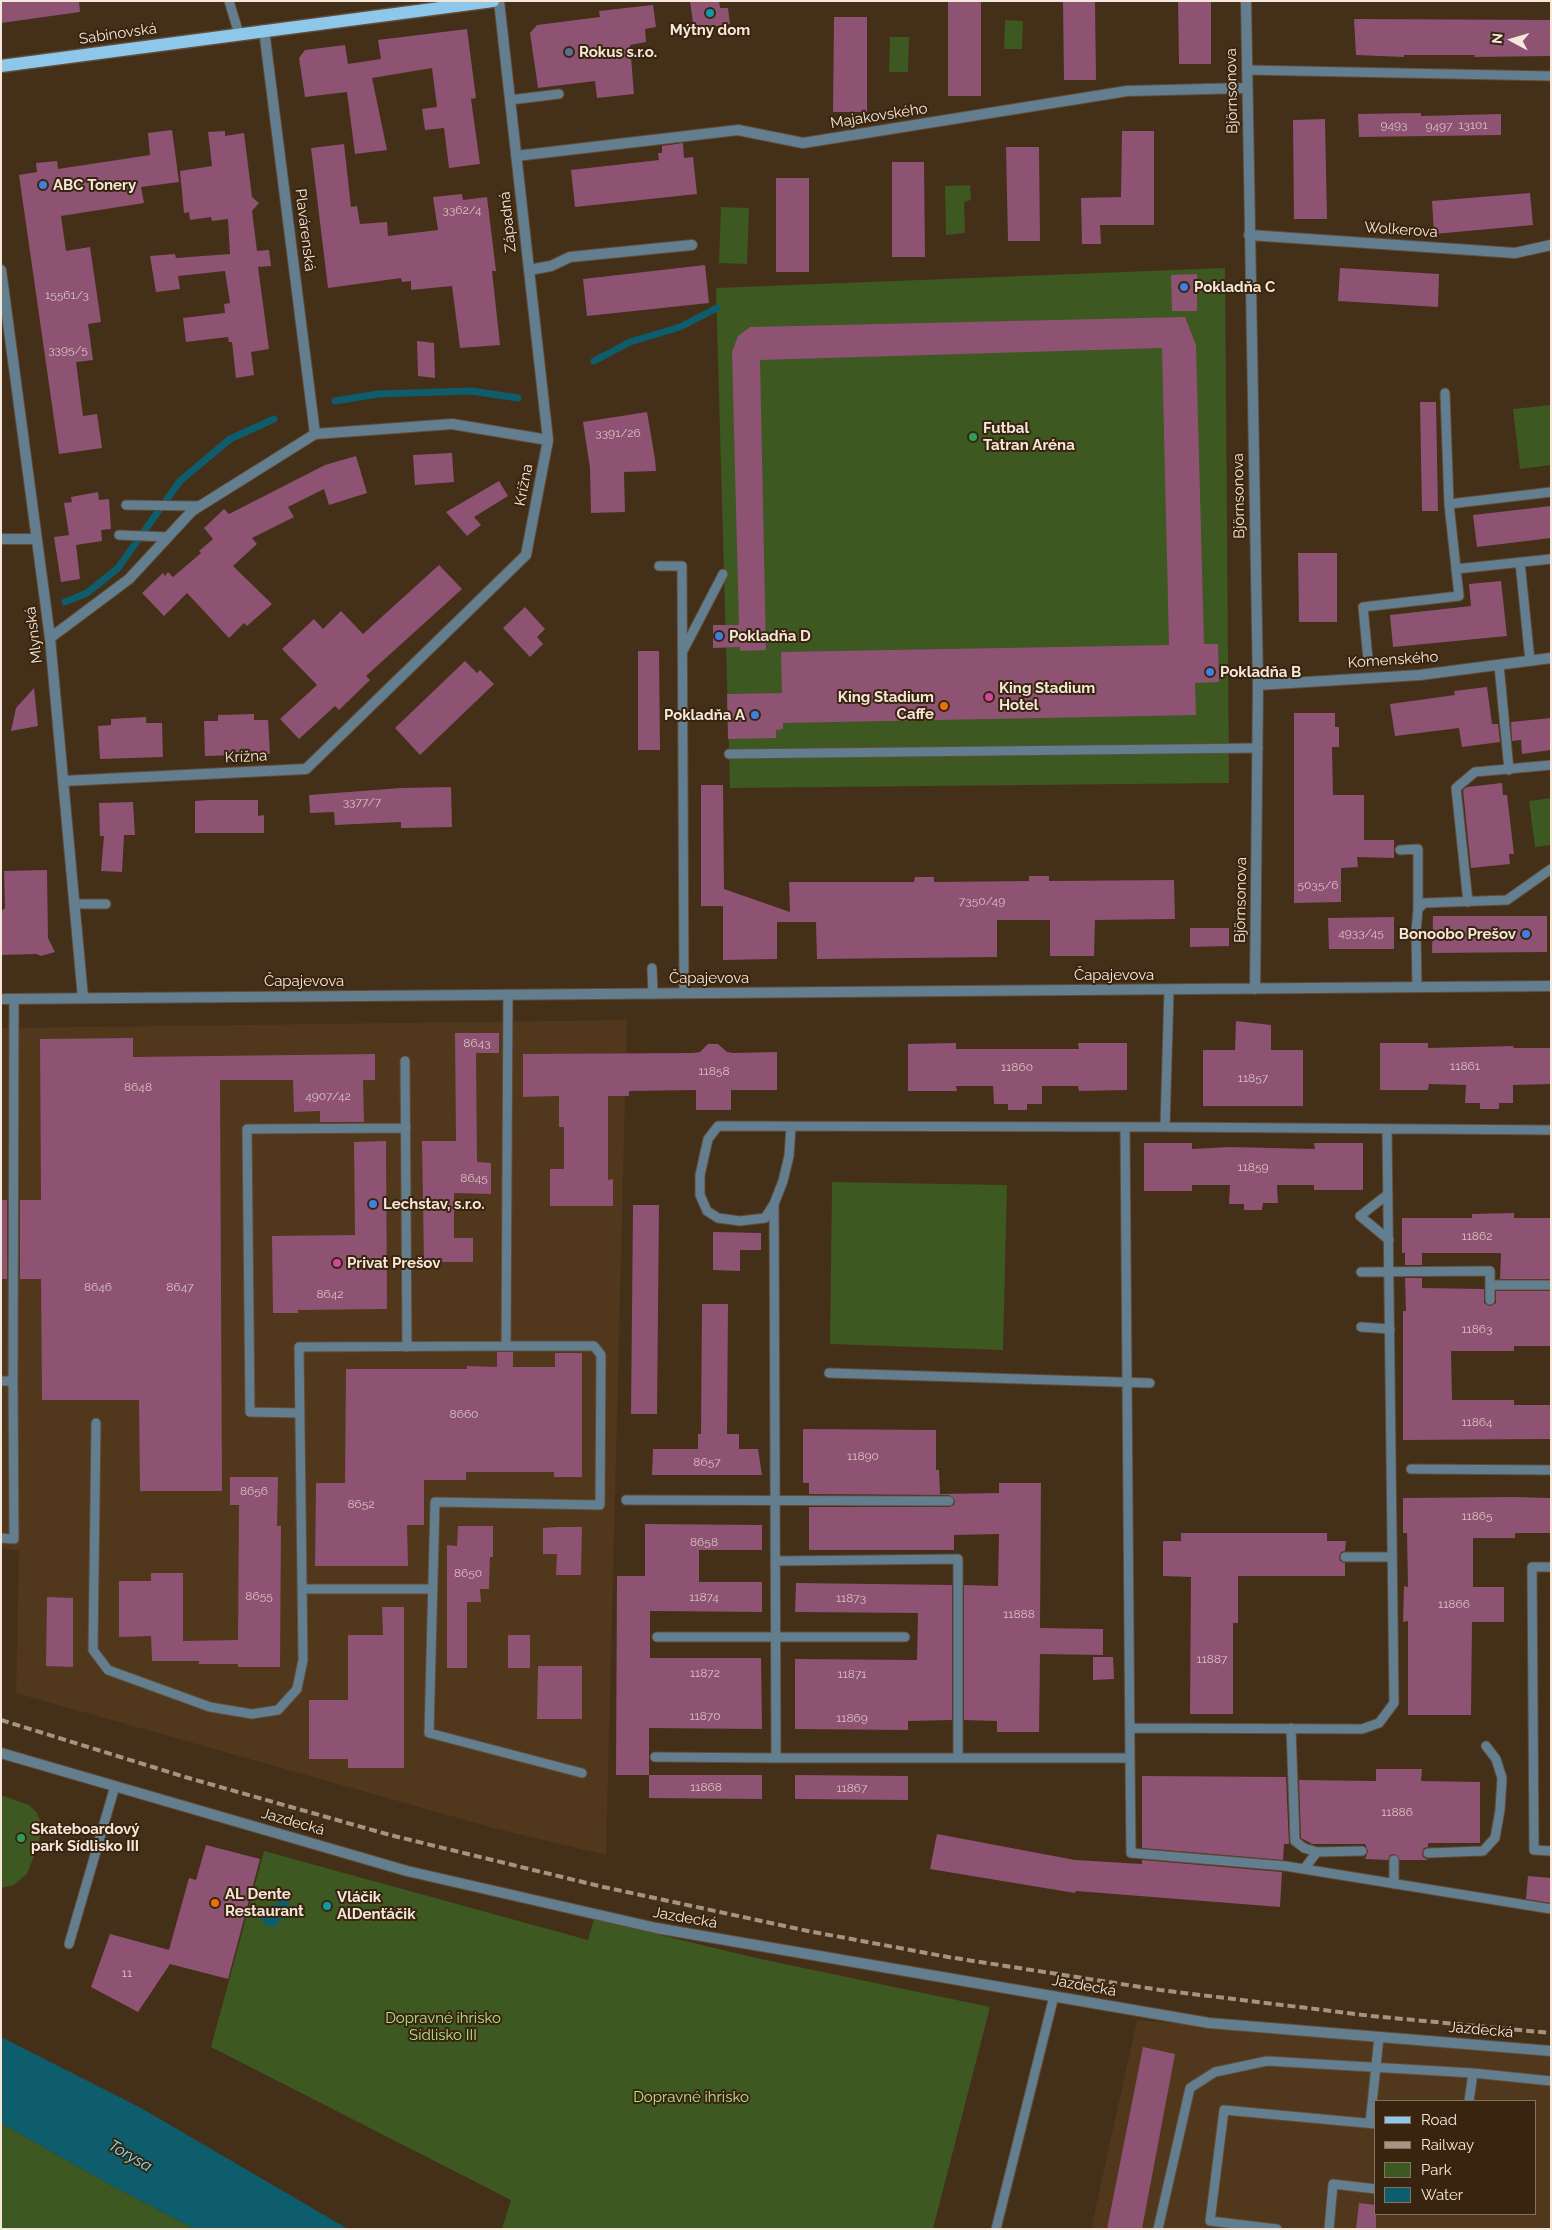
<!DOCTYPE html>
<html>
<head>
<meta charset="utf-8">
<style>
	body { margin:0 }
	#map { position:relative; width:1552px; height:2230px; overflow:hidden; background:#442f19; font-family:Raleway,sans-serif }
	canvas { display:block }
	.frame { position:absolute; inset:0; border:2px solid #f5e7da; pointer-events:none }
	.legend { position:absolute; left:1374px; top:2100px; width:162px; height:115px; box-sizing:border-box; background:#39250f; border:1px solid #847360; margin:0; padding:6px 9px; list-style:none; font-size:15px; color:#f5e7da }
	.legend li { display:flex; align-items:center; gap:10px; height:25px }
	.legend b { width:25px; border:1px solid #847360 }
	.north { position:absolute; left:1487px; top:15px; width:50px; height:50px; -webkit-text-stroke:4px #39250f; paint-order:stroke; rotate:276deg; font-size:14px; font-weight:700; line-height:20px; text-align:center; color:#f5e7da }
	.north::after { content:''; display:block; margin:auto; width:18px; height:22px; background:#f5e7da; clip-path:polygon(50% 0,100% 100%,50% 72%,0 100%) }
</style>
</head>
<body>
<div id="map">
<canvas width="1552" height="2230"></canvas>
<div class="frame"></div>
<ul class="legend">
<li><b style="height:6px;background:#8dc7ea"></b>Road</li>
<li><b style="height:6px;background:#a59483"></b>Railway</li>
<li><b style="height:14px;background:#3d5820"></b>Park</li>
<li><b style="height:14px;background:#0e5d6c"></b>Water</li>
</ul>
<div class="north">N</div>
</div>
<script>
const context = document.querySelector('canvas').getContext('2d');
context.lineJoin = 'round';
function fill(path, color) { context.fillStyle = color; context.fill(path, 'evenodd'); }
const poly = rows => new Path2D(rows.map(r => 'M' + r).join(''));
function trace(path, color, width, dash) { context.strokeStyle = color; context.lineWidth = width; context.lineCap = dash ? 'butt' : 'round'; context.setLineDash(dash || []); context.stroke(path); }
function drawText(font, color, halo, rows, align = 'center') {
  context.font = font + ' Raleway,sans-serif'; context.lineWidth = 4; context.setLineDash([]); context.textBaseline = 'middle'; context.strokeStyle = halo; context.fillStyle = color; for (const [text, x, y, turn = 0] of rows) {
    context.save(); context.translate(x, y); context.rotate((+turn || 0) * Math.PI / 180); context.textAlign = isNaN(turn) ? turn : align; if (halo) context.strokeText(text, 0, 0); context.fillText(text, 0, 0); context.restore();
  }
}
fill(poly([
	[627,1020,606,1855,497,1829,16,1693,19,1551,1,1548,1,1028],
	[1137,2020,1551,2055,1551,2229,1091,2229],
	[1376,2101,1536,2101,1536,2214,1376,2214]
]), '#51371b');
fill(poly([
	[1005,20,1023,21,1022,49,1004,49],
	[890,37,909,37,908,72,889,72],
	[970,185,971,200,964,202,965,233,946,235,945,186],
	[721,207,749,208,747,264,719,263],
	[1225,268,1229,783,730,788,716,288],
	[1551,405,1551,465,1520,469,1513,409],
	[1551,798,1551,845,1535,847,1529,801],
	[832,1182,1007,1185,1003,1350,830,1344],
	[1,1795,29,1805,37,1813,42,1825,39,1843,27,1874,14,1885,1,1888],
	[264,1851,588,1940,594,1919,756,1958,990,2007,933,2229,502,2229,511,2200,211,2047],
	[1,2123,105,2182,195,2229,1,2229]
]), '#3d5820');
fill(poly([
	[281,1899,288,1901,289,1908,275,1927,267,1926,261,1919,262,1915],
	[1,2037,141,2108,348,2229,195,2229,105,2182,1,2123]
]), '#0e5d6c');
trace(poly([
	[594,361,630,342,680,327,717,308],
	[335,401,378,394,471,391,518,398],
	[65,602,87,593,118,568,180,481,230,439,274,419]
]), '#0e5d6c', 7);
fill(poly([
	[1,1,79,1,80,12,1,23],
	[690,1,719,1,720,8,728,8,730,24,694,30],
	[1063,1,1095,1,1096,80,1064,80],
	[1178,1,1211,1,1211,64,1179,64],
	[948,2,981,2,981,96,948,96],
	[653,5,656,27,645,29,646,42,630,45,634,94,597,98,595,81,538,88,530,33,537,25,600,17,599,11],
	[834,17,867,17,867,112,833,112],
	[1354,19,1551,20,1551,56,1474,57,1475,55,1404,55,1404,57,1356,55],
	[467,29,476,98,471,99,480,164,449,168,444,128,425,130,422,109,437,107,432,68,372,78,387,150,355,154,347,92,305,97,299,58,305,50,345,45,348,64,381,59,378,40],
	[1421,113,1421,116,1501,114,1501,135,1359,137,1358,114],
	[1325,119,1327,219,1294,219,1293,120],
	[172,130,179,182,141,187,144,203,61,216,66,251,90,247,101,322,88,324,93,360,76,362,83,416,97,414,102,448,59,454,19,175,37,172,36,163,57,161,58,169,150,155,148,133],
	[225,131,225,136,244,133,252,197,259,203,252,211,257,251,269,250,271,266,258,267,269,349,251,352,254,375,236,378,232,342,229,342,228,337,186,342,183,318,225,313,224,304,230,303,225,271,178,276,180,289,156,292,150,256,175,254,176,258,230,254,228,219,212,221,211,217,190,220,189,212,184,213,180,171,212,166,208,132],
	[1122,131,1154,131,1154,225,1100,225,1101,244,1082,244,1081,198,1121,197],
	[683,143,684,158,693,157,697,194,575,207,571,170,659,160,658,153,662,153,662,146],
	[344,144,351,207,357,206,360,224,387,222,388,236,438,230,433,197,462,194,463,200,487,197,496,271,492,271,500,345,460,348,452,286,411,290,411,281,402,282,401,278,328,288,311,148],
	[1006,147,1039,147,1040,241,1008,241],
	[892,162,924,162,925,257,892,257],
	[776,178,809,178,809,272,776,272],
	[1530,193,1533,225,1434,234,1432,201],
	[705,265,709,303,587,316,583,279],
	[1340,268,1439,274,1438,307,1338,301],
	[1197,274,1197,311,1172,311,1171,275],
	[1185,317,1196,345,1204,644,1218,644,1219,682,1195,683,1196,715,783,723,783,729,776,730,776,738,728,739,727,694,782,693,781,652,1169,645,1162,348,760,360,766,650,740,651,740,647,713,648,713,625,739,625,732,352,738,336,750,327],
	[417,341,434,343,435,378,418,376],
	[1420,402,1436,402,1438,511,1422,511],
	[647,412,655,459,656,471,624,472,625,512,591,513,590,468,583,422],
	[452,453,454,482,415,485,413,455],
	[356,456,367,493,329,505,324,489,288,507,294,517,252,538,257,544,233,566,272,604,247,626,244,623,229,638,187,593,164,616,142,593,163,573,165,576,168,572,173,577,201,553,199,551,213,539,204,528,224,509,229,514,325,465],
	[499,481,508,496,474,517,481,525,467,536,446,512],
	[98,492,99,500,109,499,111,529,101,530,102,541,76,545,80,579,61,582,54,537,69,535,64,503,72,502,71,497],
	[1551,506,1551,538,1477,547,1473,515],
	[1298,553,1337,553,1337,622,1299,622],
	[439,565,462,589,366,676,370,680,339,710,335,706,299,739,280,719,317,685,282,649,314,619,323,629,341,611,363,634],
	[1501,581,1507,636,1393,647,1390,615,1471,606,1469,584],
	[525,607,545,629,537,637,543,644,530,657,503,628],
	[638,651,659,651,660,750,638,750],
	[465,661,477,673,480,670,494,684,420,755,395,728],
	[1487,687,1492,724,1498,724,1500,742,1462,747,1459,728,1395,736,1390,704,1455,695,1454,691],
	[34,688,38,726,11,731,16,708],
	[1294,713,1335,713,1335,727,1339,727,1339,747,1332,747,1333,795,1364,795,1364,840,1394,840,1394,858,1357,857,1358,867,1341,868,1341,902,1294,903],
	[254,714,254,720,268,720,270,754,205,756,204,721,218,721,218,715],
	[146,717,146,723,162,723,163,757,100,759,98,726,111,725,111,719],
	[1551,718,1551,750,1522,754,1521,740,1512,741,1511,722],
	[1502,783,1503,795,1507,795,1514,854,1509,854,1510,864,1471,868,1463,790,1467,787],
	[701,785,723,785,724,889,790,912,789,882,914,882,915,877,934,877,934,882,1029,881,1029,876,1049,876,1049,881,1174,880,1175,919,1095,920,1094,956,1050,956,1050,920,997,920,997,957,817,959,816,922,777,922,777,959,723,960,723,906,701,906],
	[451,787,452,827,401,828,401,822,335,825,334,812,310,813,309,795,401,788],
	[209,800,258,800,258,816,264,815,264,833,195,833,195,801],
	[133,802,135,835,124,835,122,872,101,871,104,836,100,836,99,803],
	[47,870,48,938,55,952,41,956,36,954,1,955,1,911,5,908,4,871],
	[1433,916,1547,916,1547,952,1432,953],
	[1394,917,1394,949,1329,949,1328,918],
	[1190,928,1229,928,1229,946,1190,947],
	[1236,1021,1271,1025,1271,1050,1303,1050,1303,1106,1203,1106,1203,1050,1235,1050],
	[455,1033,499,1033,499,1053,476,1053,477,1162,491,1163,491,1194,454,1193,454,1238,473,1238,473,1262,424,1262,422,1141,456,1141],
	[133,1038,133,1057,375,1054,375,1080,363,1080,364,1122,320,1122,320,1111,294,1112,293,1080,220,1080,222,1491,140,1491,139,1400,42,1400,41,1279,20,1279,20,1200,41,1200,40,1039],
	[956,1043,956,1049,1079,1049,1078,1043,1127,1043,1127,1090,1079,1091,1078,1086,1042,1086,1042,1104,1027,1104,1027,1110,1008,1110,1008,1104,994,1104,993,1086,956,1086,957,1091,908,1091,908,1044],
	[1380,1043,1428,1043,1428,1048,1514,1046,1513,1048,1551,1048,1551,1084,1513,1085,1513,1103,1499,1103,1499,1109,1480,1109,1480,1103,1465,1103,1466,1085,1429,1084,1428,1090,1380,1090],
	[708,1044,718,1044,727,1052,733,1053,777,1052,777,1090,731,1090,731,1110,696,1110,696,1090,629,1091,629,1096,608,1096,608,1180,613,1179,613,1206,550,1206,550,1169,564,1169,564,1127,559,1127,559,1096,523,1097,523,1054,693,1053,700,1052],
	[386,1141,387,1309,298,1310,298,1313,273,1313,272,1236,355,1235,354,1142],
	[1144,1143,1192,1143,1192,1149,1229,1147,1315,1149,1314,1143,1363,1143,1363,1190,1314,1190,1314,1185,1277,1185,1278,1203,1263,1203,1262,1210,1244,1210,1244,1204,1229,1204,1230,1185,1192,1185,1192,1191,1144,1191],
	[1,1200,7,1200,7,1279,1,1279],
	[633,1205,659,1205,657,1414,631,1414],
	[1514,1213,1514,1218,1551,1218,1551,1279,1500,1279,1501,1253,1422,1253,1422,1265,1405,1265,1405,1253,1402,1253,1402,1218,1472,1218,1472,1214],
	[713,1232,761,1233,761,1250,740,1250,740,1271,713,1270],
	[1405,1278,1422,1278,1422,1288,1484,1289,1484,1303,1490,1306,1496,1303,1496,1291,1551,1291,1551,1346,1514,1346,1514,1351,1451,1351,1452,1400,1514,1400,1514,1405,1551,1405,1551,1439,1403,1440,1403,1311,1406,1311],
	[702,1304,728,1304,727,1434,739,1434,739,1449,758,1449,762,1475,652,1475,653,1449,698,1449,698,1434,701,1434],
	[497,1352,513,1352,513,1367,555,1367,555,1353,582,1353,582,1477,554,1477,554,1472,466,1472,466,1480,424,1480,424,1525,407,1525,408,1566,315,1566,316,1483,345,1483,346,1369,467,1369,467,1366,497,1367],
	[803,1429,936,1430,936,1470,939,1470,940,1494,999,1493,999,1483,1041,1483,1040,1628,1103,1629,1103,1655,1040,1654,1039,1732,997,1732,997,1721,964,1720,964,1585,998,1586,999,1534,954,1535,954,1550,809,1550,809,1507,949,1507,954,1505,955,1501,949,1495,809,1494,809,1483,803,1483],
	[230,1477,278,1477,277,1526,281,1526,280,1667,238,1667,238,1664,199,1664,199,1661,152,1661,151,1636,119,1637,119,1581,151,1581,151,1573,183,1573,183,1641,238,1640,239,1505,230,1505],
	[1514,1497,1551,1498,1551,1533,1515,1533,1515,1538,1473,1538,1473,1587,1504,1587,1504,1622,1472,1622,1471,1715,1408,1715,1408,1621,1403,1622,1404,1586,1408,1587,1407,1533,1403,1533,1403,1498],
	[645,1524,762,1525,762,1550,699,1550,699,1582,762,1582,762,1612,650,1611,650,1658,761,1658,762,1729,649,1728,649,1775,616,1775,617,1576,645,1576],
	[458,1526,493,1526,493,1557,490,1557,489,1589,480,1589,481,1602,467,1602,467,1668,447,1668,447,1545,457,1546],
	[557,1527,582,1527,581,1575,556,1575,557,1554,543,1554,543,1528],
	[1181,1533,1327,1533,1327,1541,1346,1541,1345,1551,1341,1552,1339,1557,1340,1561,1345,1563,1345,1576,1238,1576,1238,1623,1233,1623,1233,1714,1190,1714,1191,1577,1163,1576,1163,1541,1181,1541],
	[796,1583,952,1585,952,1720,908,1721,908,1730,795,1729,795,1659,917,1660,918,1613,795,1612],
	[47,1597,73,1598,73,1667,46,1666],
	[382,1607,404,1607,404,1768,348,1768,348,1759,309,1759,309,1700,348,1700,348,1635,383,1635],
	[508,1635,530,1635,530,1668,508,1668],
	[1093,1657,1113,1657,1114,1679,1093,1680],
	[538,1666,582,1666,582,1719,537,1719],
	[1376,1769,1422,1769,1421,1781,1480,1782,1480,1843,1428,1843,1428,1847,1424,1848,1422,1853,1423,1857,1428,1860,1400,1860,1394,1854,1390,1855,1388,1860,1365,1859,1368,1851,1365,1844,1312,1844,1301,1838,1299,1780,1376,1781],
	[649,1775,762,1775,762,1799,649,1798],
	[795,1775,908,1776,908,1800,795,1799],
	[1142,1776,1286,1777,1289,1844,1284,1844,1283,1860,1142,1848],
	[937,1834,1075,1860,1142,1864,1142,1860,1282,1872,1280,1907,1076,1891,1075,1893,930,1869],
	[206,1845,260,1859,228,1979,170,1964,138,2012,91,1987,110,1934,169,1950,189,1878,196,1880],
	[1528,1876,1551,1878,1551,1903,1526,1899],
	[1143,2047,1175,2054,1142,2229,1107,2229],
	[1359,2203,1376,2205,1376,2229,1356,2229]
]), '#8e5273');
const service = poly([
	[229,1,239,34],
	[1247,70,1551,76],
	[510,100,559,94],
	[1449,504,1551,492],
	[126,505,200,506],
	[119,535,168,537],
	[1520,562,1530,661],
	[659,566,682,566,684,993],
	[1456,569,1551,559],
	[684,649,723,574],
	[1368,659,1363,607,1459,596,1449,504,1445,393],
	[1499,665,1509,770],
	[729,754,1258,748],
	[1400,850,1418,849,1418,909],
	[1468,902,1456,788,1475,772,1551,765],
	[75,904,106,904],
	[652,968,653,994],
	[1417,987,1416,932,1418,909,1424,903,1507,900,1551,869],
	[405,1061,407,1347],
	[791,1127,789,1156,783,1181,774,1204,765,1218,740,1221,718,1218,707,1211,700,1195,700,1175,708,1139,718,1126,1165,1127,1169,990],
	[1165,1127,1551,1130],
	[1388,1194,1360,1216,1389,1240],
	[774,1204,776,1758,1130,1758,1125,1127],
	[1361,1272,1490,1271,1490,1300],
	[1490,1285,1551,1285],
	[1361,1327,1390,1329],
	[506,1346,594,1346,601,1355,600,1505,435,1502,429,1733,582,1773],
	[829,1373,1150,1383],
	[1,1381,13,1381,14,999],
	[300,1413,250,1412,247,1129,406,1128],
	[96,1423,93,1650,108,1670,210,1707,252,1714,278,1710,297,1689,303,1660,299,1347,506,1346,508,995],
	[1411,1469,1551,1470],
	[626,1500,949,1501],
	[1,1538,14,1539,13,1381],
	[1345,1557,1392,1557],
	[775,1561,958,1559,958,1758],
	[1551,1567,1532,1567,1534,1850,1551,1851],
	[302,1589,433,1589],
	[657,1637,905,1637],
	[1130,1728,1362,1729,1379,1723,1394,1703,1387,1129],
	[1291,1728,1295,1841,1304,1848,1317,1852,1362,1851],
	[655,1757,776,1758],
	[1130,1758,1131,1853,1285,1866,1551,1909],
	[1428,1853,1483,1851,1495,1838,1500,1810,1502,1778,1496,1759,1486,1746],
	[1394,1860,1394,1884],
	[1304,1869,1317,1852],
	[69,1944,115,1786],
	[1469,2101,1473,2073],
	[1370,2123,1379,2037],
	[996,2229,1054,1996],
	[1158,2229,1190,2088,1215,2072,1267,2061,1473,2073,1551,2081],
	[1277,2229,1210,2221,1224,2110,1376,2124],
	[1329,2229,1333,2184,1376,2189]
]);
const minor = poly([
	[1246,1,1258,685,1255,989],
	[264,30,315,434],
	[516,156,738,130,803,143,1127,91,1247,88],
	[1249,235,1515,253,1551,245],
	[1,270,50,638,83,998],
	[529,270,551,266,570,257,692,245],
	[1,539,37,539],
	[50,638,129,579,192,511,315,434,452,424,548,440],
	[1258,685,1420,675,1551,658],
	[63,781,306,769,526,555,548,440,499,1],
	[1,999,1551,986],
	[1,1753,407,1871,656,1928,1209,2023,1551,2051]
]);
const primary = poly([
	[1,66,493,1]
]);
trace(service, '#604c38', 11);
trace(minor, '#604c38', 12);
trace(primary, '#604c38', 15);
trace(service, '#627e8f', 9);
trace(minor, '#627e8f', 10);
trace(primary, '#8dc7ea', 12);
trace(poly([
	[1,1720,185,1777,390,1835,599,1886,808,1931,948,1957,1160,1990,1372,2016,1551,2033]
]), '#a59483', 4, [8, 4]);
for (const [x, y, r, color] of [
	[710,13,5,"#0f9aa8"],
	[569,52,5,"#5c6f8a"],
	[43,185,5,"#3f7fe0"],
	[1184,287,5,"#3f7fe0"],
	[973,437,5,"#2e9e5b"],
	[719,636,5,"#3f7fe0"],
	[1210,672,5,"#3f7fe0"],
	[989,697,5,"#d1479c"],
	[944,706,5,"#e8710a"],
	[755,715,5,"#3f7fe0"],
	[1526,934,5,"#3f7fe0"],
	[373,1204,5,"#3f7fe0"],
	[337,1263,5,"#d1479c"],
	[21,1838,5,"#2e9e5b"],
	[215,1903,5,"#e8710a"],
	[327,1906,5,"#0f9aa8"]
]) { const dot = new Path2D(); dot.arc(x, y, r, 0, 2 * Math.PI); context.fillStyle = color; context.fill(dot); trace(dot, '#39250f', 2); }
drawText('12px', '#dbc2c0', null, [
	["9493",1394,125],
	["13101",1473,125],
	["9497",1439,126],
	["3362/4",462,210],
	["15561/3",67,295],
	["3395/5",68,350],
	["3391/26",618,433],
	["3377/7",362,802],
	["5035/6",1318,885],
	["7350/49",982,901],
	["4933/45",1361,933],
	["8643",477,1043],
	["11861",1465,1066],
	["11860",1017,1067],
	["11858",714,1071],
	["11857",1253,1078],
	["8648",138,1087],
	["4907/42",328,1096],
	["11859",1253,1167],
	["8645",474,1178],
	["11862",1477,1236],
	["8646",98,1287],
	["8647",180,1287],
	["8642",330,1294],
	["11863",1477,1329],
	["8660",464,1414],
	["11864",1477,1422],
	["11890",863,1456],
	["8657",707,1462],
	["8656",254,1491],
	["8652",361,1504],
	["11865",1477,1516],
	["8658",704,1542],
	["8650",468,1573],
	["8655",259,1596],
	["11874",704,1597],
	["11873",851,1598],
	["11866",1454,1604],
	["11888",1019,1614],
	["11887",1212,1659],
	["11872",705,1673],
	["11871",852,1674],
	["11870",705,1716],
	["11869",852,1718],
	["11868",706,1787],
	["11867",852,1788],
	["11886",1397,1812],
	["11",127,1973]
]);
drawText('bold 15px', '#f5e7da', '#39250f', [
	["Mýtny dom",710,30,"center"],
	["Rokus s.r.o.",579,52],
	["ABC Tonery",53,185],
	["Pokladňa C",1194,287],
	["Futbal",983,428],
	["Tatran Aréna",983,445],
	["Pokladňa D",729,636],
	["Pokladňa B",1220,672],
	["King Stadium",999,688],
	["Hotel",999,705],
	["King Stadium",934,697,"right"],
	["Caffe",934,714,"right"],
	["Pokladňa A",745,715,"right"],
	["Bonoobo Prešov",1516,934,"right"],
	["Lechstav, s.r.o.",383,1204],
	["Privat Prešov",347,1263],
	["Skateboardový",31,1829],
	["park Sídlisko III",31,1846],
	["AL Dente",225,1894],
	["Restaurant",225,1911],
	["Vláčik",337,1897],
	["AlDenťáčik",337,1914]
], 'left');
drawText('15px', '#f5e7da', '#39250f', [
	["Sabinovská",118,34,-8],
	["Björnsonova",1232,91,-91],
	["Majakovského",879,116,-9],
	["Západná",508,222,-96],
	["Plavárenská",305,230,83],
	["Wolkerova",1401,230,4],
	["Krížna",524,485,-79],
	["Björnsonova",1239,496,-91],
	["Mlynská",34,635,-97],
	["Komenského",1393,660,-4],
	["Krížna",246,757,-3],
	["Björnsonova",1241,900,-89],
	["Čapajevova",1114,975],
	["Čapajevova",709,978],
	["Čapajevova",304,981],
	["Jazdecká",293,1822,16],
	["Jazdecká",685,1918,10],
	["Jazdecká",1084,1986,10],
	["Jazdecká",1481,2030,5]
]);
drawText('15px', '#b4e18b', '#39250f', [
	["Dopravné ihrisko",443,2018],
	["Sídlisko III",443,2035],
	["Dopravné ihrisko",691,2097]
]);
drawText('italic 16px', '#7ee0f7', '#39250f', [
	["Torysa",130,2156,30]
]);
</script>
</body>
</html>
